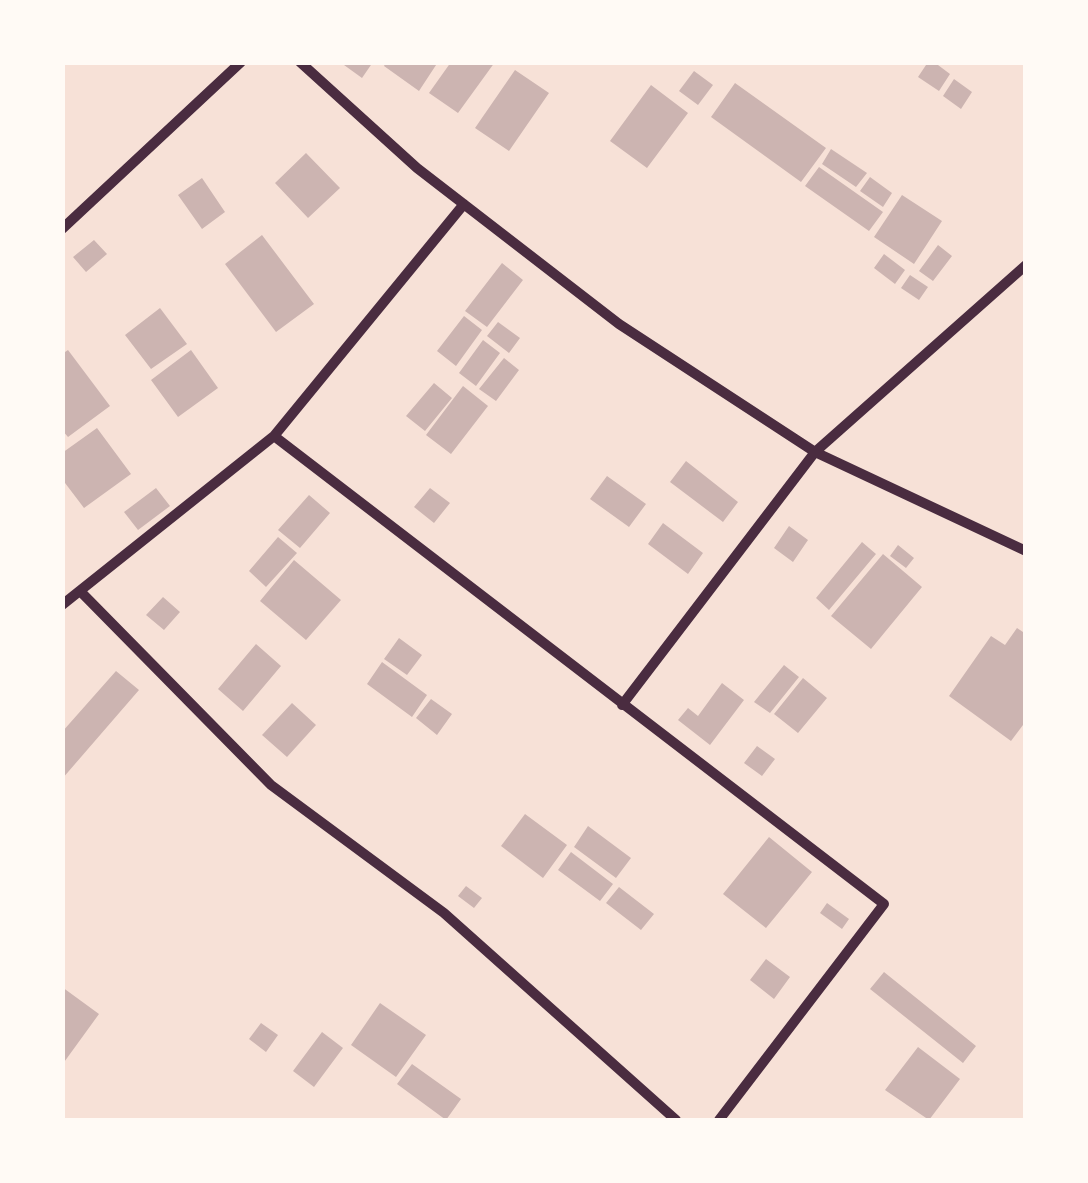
<!DOCTYPE html>
<html>
<head>
<meta charset="utf-8">
<style>
	body { margin:0 }
	#map { position:relative; width:1088px; height:1183px; overflow:hidden; background:#f7e1d7; font-family:"Roboto Condensed",sans-serif }
	canvas { display:block }
	.frame { position:absolute; inset:0; border:65px solid #fffaf5; pointer-events:none }
</style>
</head>
<body>
<div id="map">
<canvas width="1088" height="1183"></canvas>
<div class="frame"></div>
</div>
<script>
const context = document.querySelector('canvas').getContext('2d');
context.lineJoin = 'round';
function fill(path, color) { context.fillStyle = color; context.fill(path, 'evenodd'); }
const poly = rows => new Path2D(rows.map(r => 'M' + r).join(''));
function trace(path, color, width, dash) { context.strokeStyle = color; context.lineWidth = width; context.lineCap = dash ? 'butt' : 'round'; context.setLineDash(dash || []); context.stroke(path); }
fill(poly([
	[346,62,373,62,362,78,344,65],
	[386,62,438,62,419,91,384,66],
	[451,62,495,62,458,113,429,93],
	[928,62,934,62,950,74,939,91,918,77],
	[515,70,549,93,509,151,475,128],
	[694,71,713,85,698,105,679,91],
	[954,79,972,92,961,109,943,96],
	[735,83,826,148,801,182,711,117],
	[651,85,688,113,647,168,610,141],
	[831,149,867,173,856,187,822,164],
	[306,153,340,188,308,218,275,183],
	[819,167,883,212,869,231,805,186],
	[870,177,892,193,883,207,860,191],
	[202,178,225,212,202,229,178,195],
	[902,195,942,221,914,264,874,237],
	[262,235,314,304,276,332,225,264],
	[94,240,107,254,86,272,73,257],
	[938,245,952,256,933,281,919,271],
	[884,254,905,270,895,284,874,268],
	[502,263,523,280,487,327,465,311],
	[910,275,928,287,919,300,901,288],
	[160,308,187,344,151,369,125,335],
	[464,316,482,330,456,366,437,351],
	[498,322,520,338,509,353,487,336],
	[483,340,500,353,476,386,459,373],
	[68,350,110,406,68,437,62,430,62,354],
	[191,350,218,388,178,417,151,380],
	[504,358,519,370,496,401,479,389],
	[434,383,452,398,425,431,406,416],
	[463,386,488,406,451,454,426,435],
	[97,428,131,474,84,508,62,479,62,453],
	[686,461,738,502,723,522,670,482],
	[607,476,646,504,629,527,590,499],
	[156,488,170,506,138,530,124,512],
	[430,488,450,503,434,523,414,507],
	[309,495,330,513,300,548,278,530],
	[663,523,703,553,688,574,648,544],
	[789,526,808,540,793,562,774,548],
	[278,537,297,553,266,587,249,571],
	[862,542,876,554,829,610,816,598],
	[898,545,914,558,906,568,890,556],
	[883,554,922,587,871,649,831,616],
	[294,560,341,600,306,640,260,601],
	[163,597,180,612,164,630,146,615],
	[1017,628,1026,634,1026,721,1011,741,949,696,991,636,1005,645],
	[399,638,422,655,407,675,384,659],
	[256,644,281,666,243,711,218,689],
	[382,662,427,695,412,717,367,684],
	[784,665,799,677,770,713,754,702],
	[116,671,139,690,62,779,62,732],
	[803,678,827,698,798,733,774,714],
	[722,683,744,700,710,745,678,720,688,708,698,716],
	[431,699,452,714,437,735,416,718],
	[292,703,316,725,287,757,262,735],
	[757,746,775,759,762,776,744,763],
	[525,814,567,845,543,878,501,846],
	[588,826,631,858,616,878,574,847],
	[769,837,812,872,766,928,723,894],
	[571,852,613,884,600,901,558,870],
	[466,886,482,898,474,908,458,896],
	[619,887,654,914,641,930,606,903],
	[827,903,849,919,842,929,820,913],
	[766,959,790,977,774,999,750,980],
	[884,972,976,1046,963,1063,870,989],
	[62,987,99,1014,62,1065],
	[380,1003,426,1035,396,1077,351,1045],
	[261,1023,278,1035,266,1052,249,1039],
	[322,1032,343,1048,314,1087,293,1071],
	[918,1047,960,1079,929,1120,885,1090],
	[412,1064,461,1099,446,1120,397,1084]
]), '#ccb4b1');
trace(poly([
	[300,62,417,168,619,324,815,452,1026,551],
	[62,229,241,62],
	[274,436,884,904,719,1120],
	[80,591,271,785,444,913,676,1120],
	[62,605,274,436,464,204],
	[622,705,815,452,1026,265]
]), '#4a2c40', 10);
</script>
</body>
</html>
